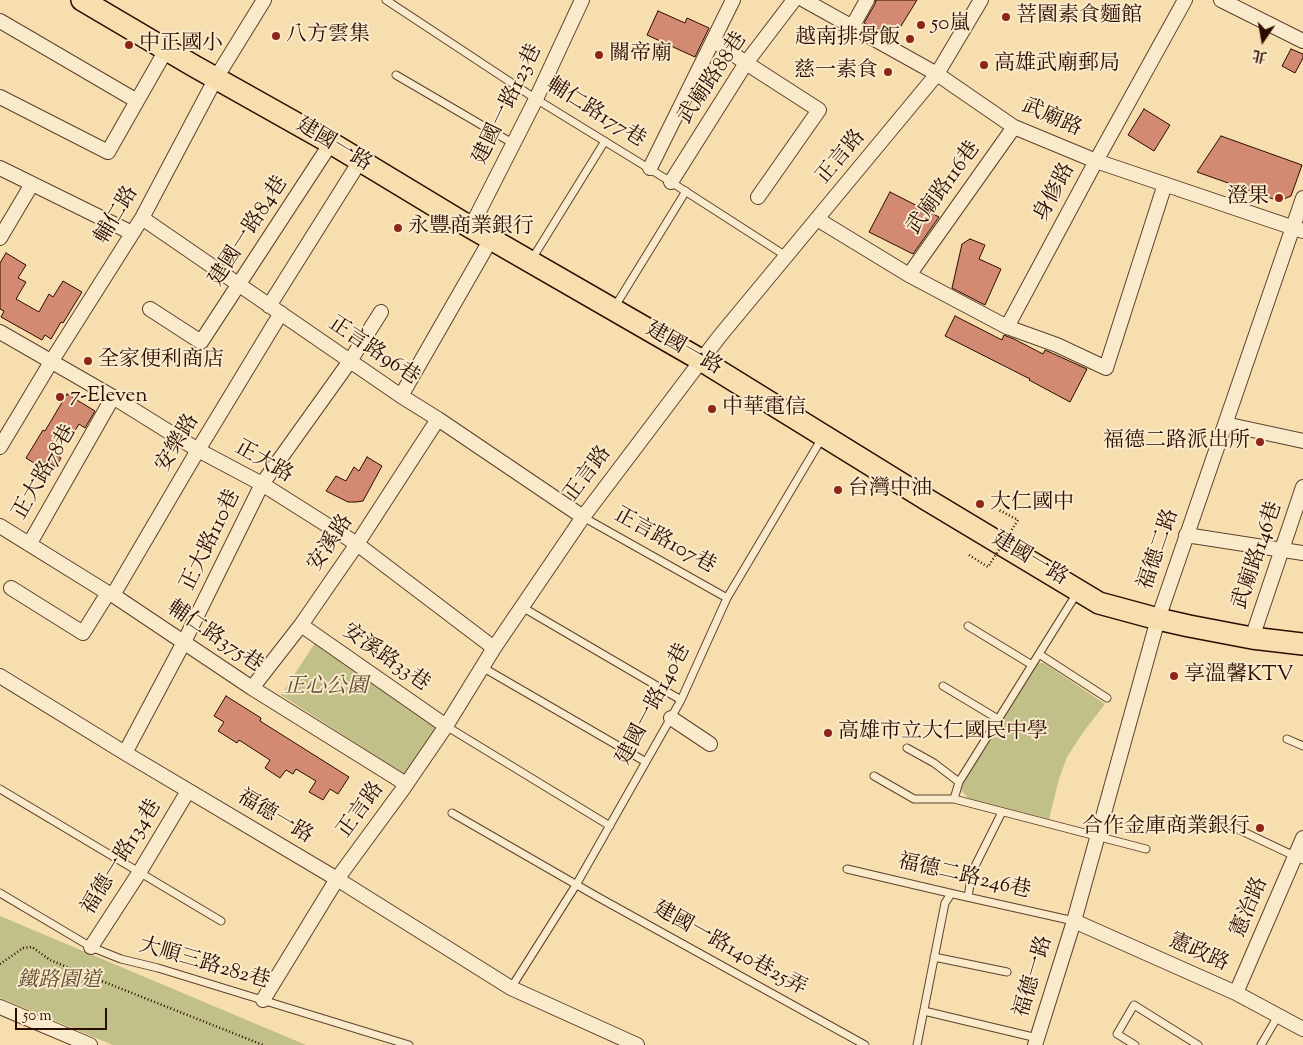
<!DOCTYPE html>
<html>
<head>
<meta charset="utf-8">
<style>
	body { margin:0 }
	#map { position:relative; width:1303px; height:1045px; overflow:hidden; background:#f6deaf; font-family:"Sorts Mill Goudy","Noto Serif TC",serif }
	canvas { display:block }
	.north { position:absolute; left:1238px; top:15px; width:50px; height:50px; -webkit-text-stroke:4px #f9eacb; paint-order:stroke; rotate:192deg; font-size:14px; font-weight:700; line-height:20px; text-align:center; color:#2c0b01 }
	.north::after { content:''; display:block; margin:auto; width:18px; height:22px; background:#2c0b01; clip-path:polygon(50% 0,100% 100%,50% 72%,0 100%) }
	.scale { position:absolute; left:15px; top:1008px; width:92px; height:22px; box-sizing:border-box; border:2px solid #2c0b01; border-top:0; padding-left:6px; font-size:15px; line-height:18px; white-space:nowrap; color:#2c0b01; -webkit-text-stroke:4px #f9eacb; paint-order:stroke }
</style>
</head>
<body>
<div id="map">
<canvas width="1303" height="1045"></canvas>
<div class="north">北</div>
<div class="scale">50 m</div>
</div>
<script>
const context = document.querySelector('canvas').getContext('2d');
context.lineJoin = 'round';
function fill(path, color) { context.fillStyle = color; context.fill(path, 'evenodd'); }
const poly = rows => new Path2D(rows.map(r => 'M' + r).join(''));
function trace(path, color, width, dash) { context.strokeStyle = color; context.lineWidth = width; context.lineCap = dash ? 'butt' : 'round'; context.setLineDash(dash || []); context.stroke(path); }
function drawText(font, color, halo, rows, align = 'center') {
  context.font = font + ' "Sorts Mill Goudy","Noto Serif TC",serif'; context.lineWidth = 4; context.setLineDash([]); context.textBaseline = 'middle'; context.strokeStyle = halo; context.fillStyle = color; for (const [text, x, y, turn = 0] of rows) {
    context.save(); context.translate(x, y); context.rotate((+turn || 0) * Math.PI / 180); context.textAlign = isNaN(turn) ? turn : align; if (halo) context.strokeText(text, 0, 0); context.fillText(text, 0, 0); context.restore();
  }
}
fill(poly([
	[315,643,438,728,404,774,281,695],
	[1037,663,1044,663,1105,704,1084,731,1067,757,1059,779,1049,819,968,798,961,790,962,784],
	[0,916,306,1045,113,1045,0,998]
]), '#c0c088');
const building = poly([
	[876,0,917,0,893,39,864,23,875,4,876,0],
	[658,11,685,23,687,18,709,28,695,57,647,35,658,11],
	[1291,49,1303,54,1303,58,1295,73,1282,66,1291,49],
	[1144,109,1170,125,1154,151,1128,135,1144,109],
	[1221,136,1302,165,1291,196,1279,201,1197,172,1221,136],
	[890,192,939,217,913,254,869,232,890,192],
	[970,239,985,245,979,259,1001,269,985,305,952,288,962,244,970,239],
	[6,253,26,265,18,278,26,282,16,299,39,312,49,294,53,297,63,281,82,292,63,323,61,322,51,339,45,335,42,340,1,317,4,311,0,309,0,263,6,253],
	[955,316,1002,340,1004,335,1014,339,1043,354,1045,350,1087,369,1070,402,1029,380,1030,379,945,336,955,316],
	[67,394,95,411,85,428,79,424,71,437,63,433,52,452,61,458,56,467,46,461,42,468,26,458,43,430,45,431,67,394],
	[367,457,382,466,363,501,356,502,348,502,326,491,336,476,346,481,354,467,359,471,367,457],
	[226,696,261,718,260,721,349,777,338,794,330,789,323,800,309,792,316,781,296,769,293,774,286,770,280,778,265,768,270,760,239,740,237,743,218,731,224,722,214,716,226,696]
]);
fill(building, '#d38a73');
trace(building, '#2c0b01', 1);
const lane = poly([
	[386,0,536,99,671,182,786,256],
	[396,75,514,144],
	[532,259,605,141],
	[614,308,686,191],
	[583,517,727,598],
	[522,607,681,700],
	[968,626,1032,665],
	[1039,654,1107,698],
	[482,667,646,762],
	[943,686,998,719],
	[446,726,610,826],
	[1287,739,1303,746],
	[907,748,934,763,959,782],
	[874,776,914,799,954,799,1146,849],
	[0,789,221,921],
	[954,799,959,782,1077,593],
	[452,813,596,896,865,1045],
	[1227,824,1303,860],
	[847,869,958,895,1074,921],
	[0,893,91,947,121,959,158,968,409,1045],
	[968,897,972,872,1002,812],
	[934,957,1007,972],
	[511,988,576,885,681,700,727,598,822,438],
	[924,1011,1037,1038],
	[917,1045,945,903,951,894],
	[1135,1045,1117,1034,1134,1005,1198,1045],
	[1261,1045,1278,1016]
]);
const street = poly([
	[804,0,937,74,1014,127,1096,161,1303,231],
	[1221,0,1303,41],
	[0,21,137,101],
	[852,27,867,0],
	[713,40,746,63,819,110,758,197],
	[0,97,108,152,166,50],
	[0,168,132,233],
	[650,168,733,0],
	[671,182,746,63,794,0],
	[142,218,401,396,438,419,583,517],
	[817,219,909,275,1007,327,1057,345,1106,368,1165,184],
	[471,227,536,99,582,0],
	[0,238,32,184],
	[909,275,1014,127],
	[269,306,360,161],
	[150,309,201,342,331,143],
	[1007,327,1096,161,1185,0],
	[0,332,113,397,198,450,262,484,357,544,494,648],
	[401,396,491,239],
	[1225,424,1303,441],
	[0,447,51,362,142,218,216,78,264,0],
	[0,526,108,593,113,595,252,688,406,784],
	[1186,535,1303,553],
	[30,543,113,397],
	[11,588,83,633,108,593],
	[113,595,198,450,281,313],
	[301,625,446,726],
	[1252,638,1303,487],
	[0,676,125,753,337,879,511,988,637,1045],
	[252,688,301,625,357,544,438,419],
	[671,718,710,744],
	[125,753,184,642,262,484,350,361,381,312],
	[1074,921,1236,993,1303,1029],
	[91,947,139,873,188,791],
	[1236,993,1303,838],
	[263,1000,337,879,403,789,446,726,494,648,583,517,719,337,937,74,981,0],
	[0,1007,90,1045],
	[1035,1045,1074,921,1158,619,1303,198]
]);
const primary = poly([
	[82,0,194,66,331,143,465,224,701,360,926,499,1099,603,1158,619,1189,626,1252,638,1303,644]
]);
trace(lane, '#5e402c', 9);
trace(street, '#5e402c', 16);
trace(primary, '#2c0b01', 24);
trace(poly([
	[0,964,23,948,32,947,50,960,74,970,263,1045]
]), '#2c0b01', 2.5, [1, 2.5]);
trace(lane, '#f9eacb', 7);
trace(street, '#f9eacb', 14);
trace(primary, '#f6deaf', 21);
trace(poly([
	[969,555,988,567,1018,520,999,510]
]), '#2c0b01', 2.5, [1, 2.5]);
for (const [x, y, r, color] of [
	[1006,17,5,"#8f2418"],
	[921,25,5,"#8f2418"],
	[276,36,5,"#8f2418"],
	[910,39,5,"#8f2418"],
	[129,45,5,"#8f2418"],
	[599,55,5,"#8f2418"],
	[984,65,5,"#8f2418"],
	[888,72,5,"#8f2418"],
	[1279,198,5,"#8f2418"],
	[398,228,5,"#8f2418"],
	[88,361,5,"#8f2418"],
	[60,397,5,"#8f2418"],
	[712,409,5,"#8f2418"],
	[1260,442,5,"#8f2418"],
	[838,490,5,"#8f2418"],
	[980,504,5,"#8f2418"],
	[1174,676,5,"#8f2418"],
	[828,733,5,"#8f2418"],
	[1260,828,5,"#8f2418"]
]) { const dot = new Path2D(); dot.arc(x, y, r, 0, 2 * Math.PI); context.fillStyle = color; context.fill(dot); trace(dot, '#f9eacb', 2); }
drawText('21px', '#2c0b01', '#f9eacb', [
	["菩園素食麵館",1016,17],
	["50嵐",931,25],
	["八方雲集",286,36],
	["越南排骨飯",900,39,"right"],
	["中正國小",139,45],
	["關帝廟",609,55],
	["高雄武廟郵局",994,65],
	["慈一素食",878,72,"right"],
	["澄果",1269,198,"right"],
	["永豐商業銀行",408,228],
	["全家便利商店",98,361],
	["7-Eleven",70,397],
	["中華電信",722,409],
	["福德二路派出所",1250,442,"right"],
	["台灣中油",848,490],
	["大仁國中",990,504],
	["享溫馨KTV",1184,676],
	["高雄市立大仁國民中學",838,733],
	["合作金庫商業銀行",1250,828,"right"]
], 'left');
drawText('21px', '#2c0b01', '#f9eacb', [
	["武廟路88巷",714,79,-56],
	["建國一路123巷",509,105,-64],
	["輔仁路177巷",595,114,32],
	["武廟路",1051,119,24],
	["建國一路",333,146,31],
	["正言路",842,158,-50],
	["武廟路116巷",945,189,-54],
	["身修路",1056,193,-62],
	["輔仁路",118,216,-59],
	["建國一路84巷",250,232,-57],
	["建國一路",683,350,30],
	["正言路96巷",373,352,34],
	["安樂路",179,444,-59],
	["正大路",263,463,30],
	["正大路78巷",46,473,-60],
	["正言路",589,475,-53],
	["正大路110巷",212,541,-64],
	["正言路107巷",664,542,29],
	["安溪路",332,544,-56],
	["福德二路",1160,550,-71],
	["武廟路146巷",1259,556,-71],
	["建國一路",1029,560,31],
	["輔仁路375巷",214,638,34],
	["安溪路33巷",385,659,35],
	["建國一路140巷",655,705,-62],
	["正言路",362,811,-54],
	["福德一路",274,818,31],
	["福德一路134巷",123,858,-58],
	["福德二路246巷",964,878,13],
	["憲治路",1251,908,-67],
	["建國一路140巷25弄",729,950,29],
	["憲政路",1198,954,24],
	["大順三路282巷",204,965,16],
	["福德一路",1035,977,-73]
]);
drawText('italic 21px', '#604a30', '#f9eacb', [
	["正心公園",326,688],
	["鐵路園道",59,982]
]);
</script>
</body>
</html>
